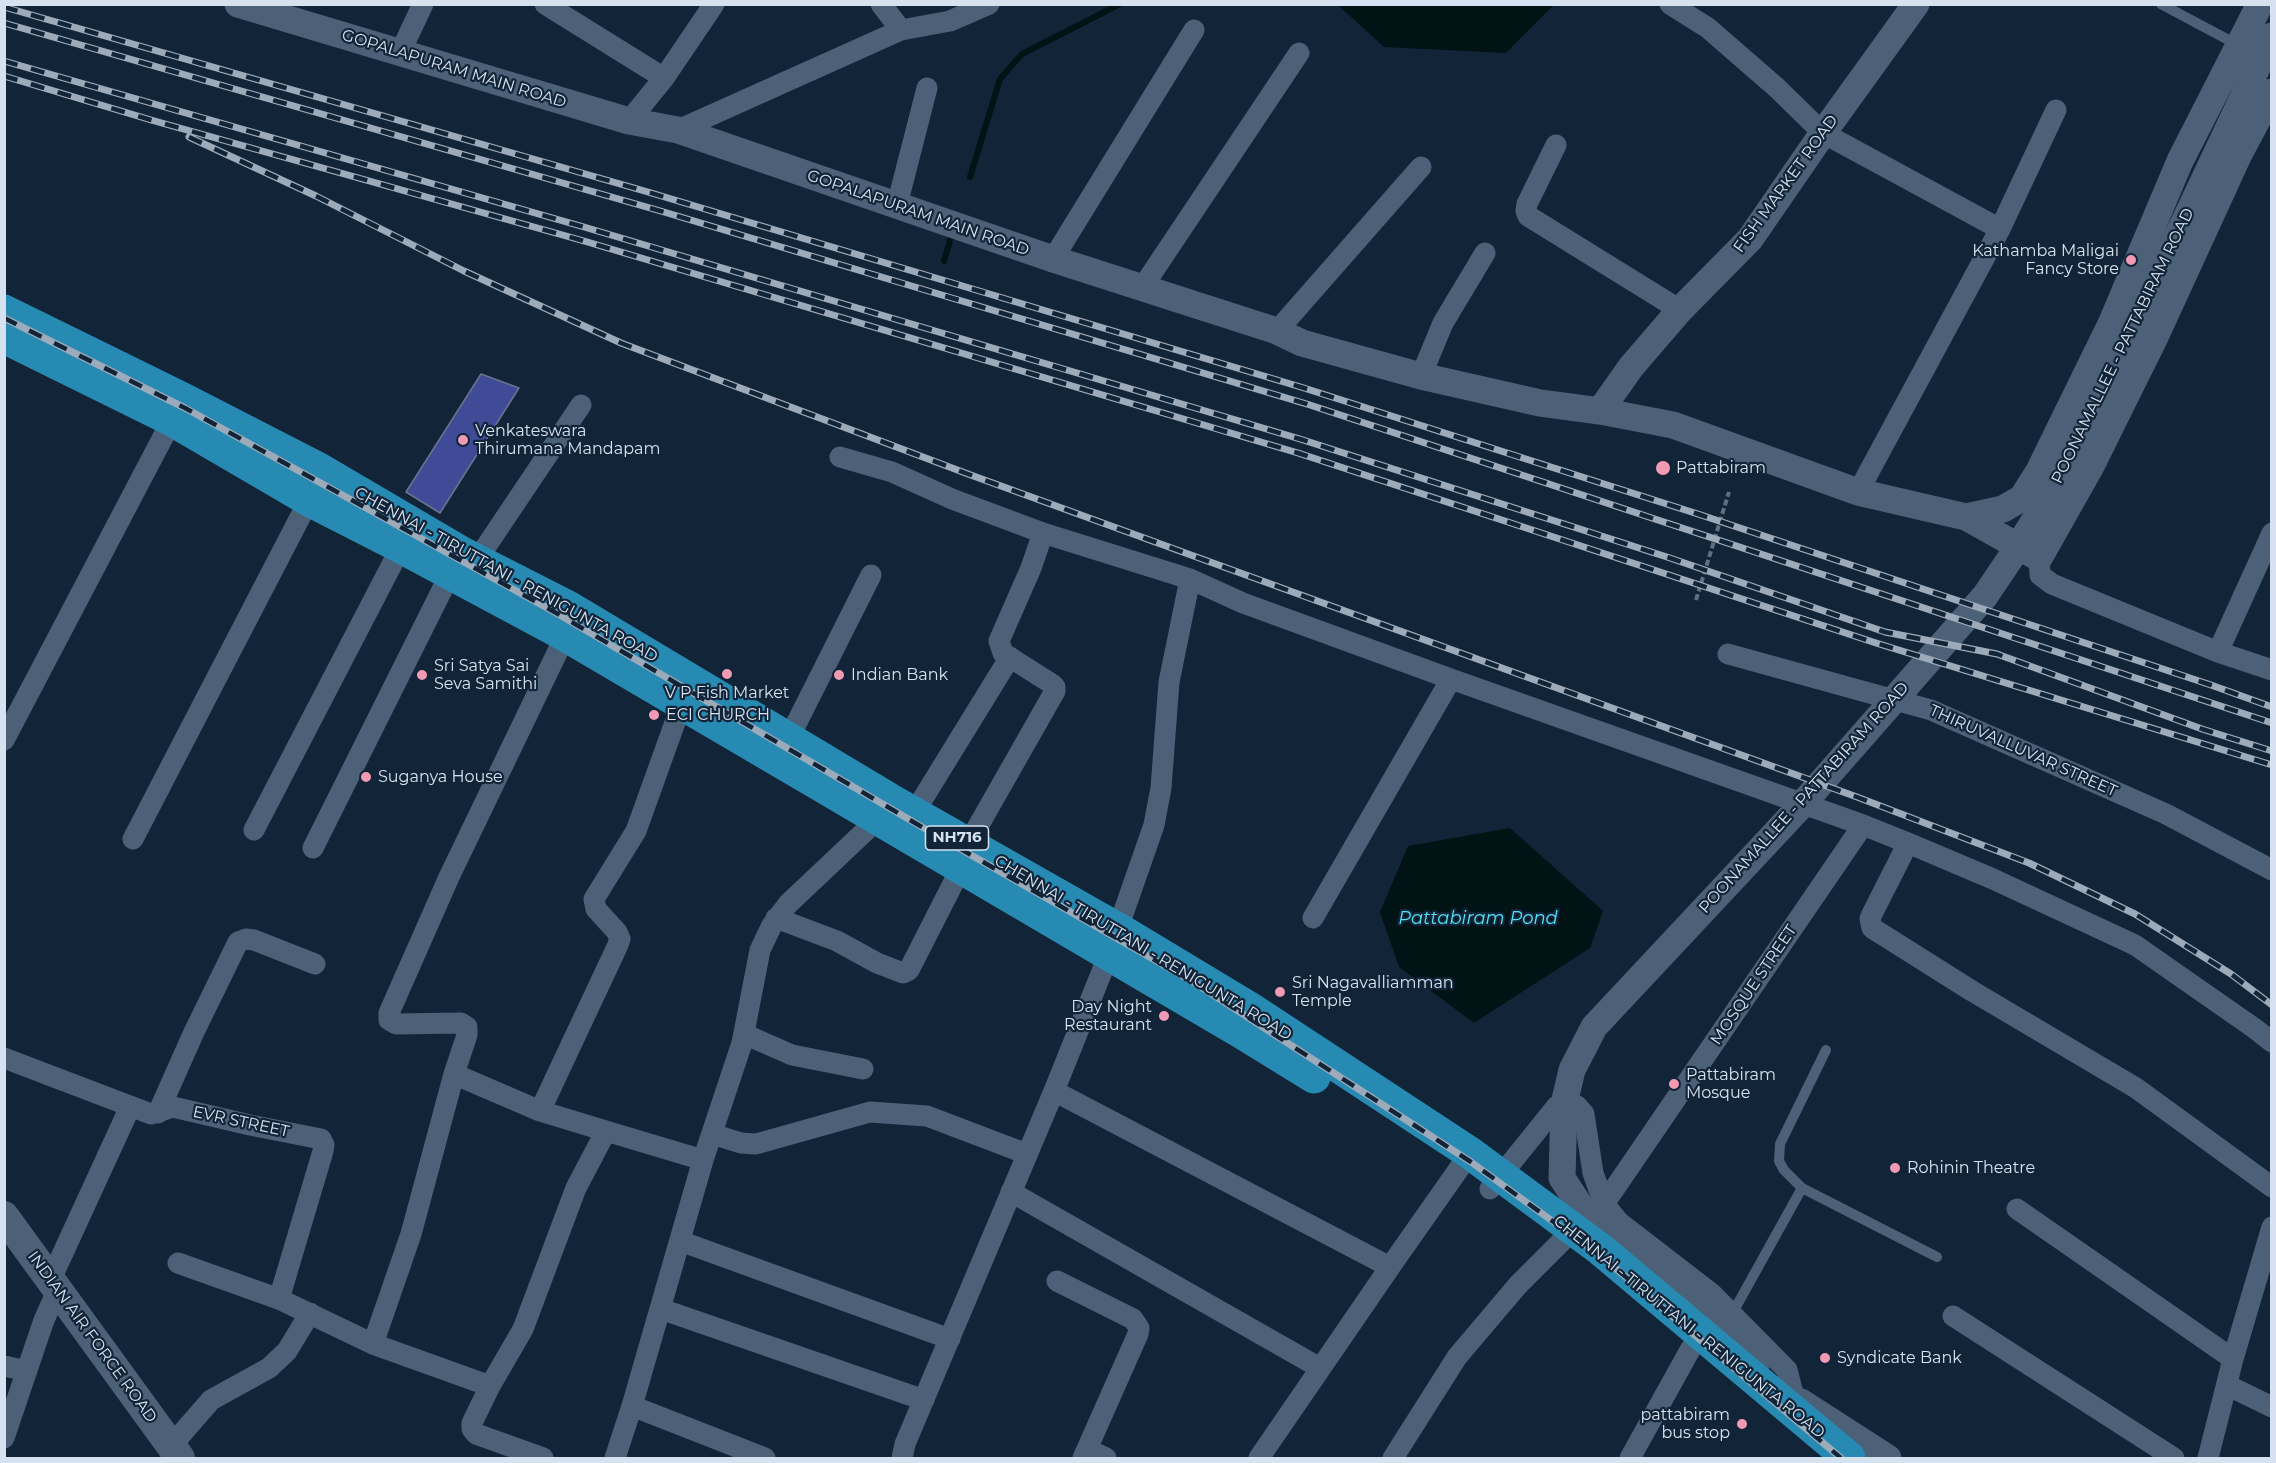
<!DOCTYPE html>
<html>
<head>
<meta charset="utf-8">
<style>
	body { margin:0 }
	#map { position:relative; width:2276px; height:1463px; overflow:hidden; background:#122438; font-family:Montserrat,sans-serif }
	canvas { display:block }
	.frame { position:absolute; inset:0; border:6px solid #d6e2ef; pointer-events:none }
</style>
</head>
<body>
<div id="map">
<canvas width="2276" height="1463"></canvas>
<div class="frame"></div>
</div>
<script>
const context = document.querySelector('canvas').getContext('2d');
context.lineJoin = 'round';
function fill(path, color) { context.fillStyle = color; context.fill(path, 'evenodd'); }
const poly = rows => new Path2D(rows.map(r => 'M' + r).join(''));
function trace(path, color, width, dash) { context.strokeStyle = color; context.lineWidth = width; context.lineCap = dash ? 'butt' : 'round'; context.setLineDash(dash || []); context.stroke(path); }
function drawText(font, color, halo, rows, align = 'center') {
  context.font = font + ' Montserrat,sans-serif'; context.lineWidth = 4.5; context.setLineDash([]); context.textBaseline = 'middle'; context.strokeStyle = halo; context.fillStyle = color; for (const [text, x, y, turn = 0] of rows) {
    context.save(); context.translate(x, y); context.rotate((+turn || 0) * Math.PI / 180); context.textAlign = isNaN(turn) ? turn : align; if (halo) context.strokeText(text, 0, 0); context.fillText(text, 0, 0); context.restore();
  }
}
fill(poly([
	[1338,5,1554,5,1506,53,1384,47],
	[1510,828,1603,911,1590,948,1474,1023,1399,967,1380,912,1408,846]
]), '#021315');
trace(poly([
	[970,177,1000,79,1022,54,1120,4],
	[944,261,951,237]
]), '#021315', 6);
const building = poly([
	[481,374,519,388,440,513,406,492,481,374]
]);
fill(building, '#3f4b97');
trace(building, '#6b728e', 1.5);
trace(poly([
	[1696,600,1729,492]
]), '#617081', 4, [6, 3]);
trace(poly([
	[2161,4,2238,45],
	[1826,1050,1780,1144,1779,1161,1784,1170,1802,1188,1937,1257],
	[1732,1314,1802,1188]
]), '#4c6177', 10);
trace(poly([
	[545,4,664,78],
	[881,4,901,30],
	[1670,4,1708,28,1777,88,1823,133,2000,229],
	[400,53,423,4],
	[629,121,664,78,714,4],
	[678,130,901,30,950,21,989,4],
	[1556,145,1527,204,1526,211,1528,216,1680,310],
	[897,205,927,88],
	[1053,259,1194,30],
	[1142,288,1299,53],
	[1277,331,1421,167],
	[1421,376,1443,323,1485,253],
	[840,457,892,472,952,499,1043,533,1190,579,1243,603,1451,679,1863,825,1908,843,1993,879,2135,945,2254,1028,2272,1042],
	[1858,492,2000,229,2056,110],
	[2039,558,2040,575,2052,584,2218,652,2272,670],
	[477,560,581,405],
	[2218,652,2272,533],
	[1728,654,1931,710,2166,814,2272,870],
	[789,738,871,575],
	[4,740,172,420],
	[914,813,1010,657],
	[254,830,401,547],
	[133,839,309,500],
	[1908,843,1872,914,1870,919,1872,928,1972,991,2136,1088,2272,1187],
	[968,844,1055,691,1055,687,1052,684,1003,653,999,641,1031,568,1043,533],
	[313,848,450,574],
	[776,918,837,941,877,963,903,973,909,970,961,868],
	[1313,918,1451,679],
	[744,1034,792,1055,863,1069],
	[4,1058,151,1114,173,1107,250,1125,321,1139,324,1145,323,1151,279,1299],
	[454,1074,467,1035,467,1027,461,1023,396,1024,389,1020,389,1013,449,877,570,626],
	[1054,1091,1390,1267,1259,1458],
	[540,1111,617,947,620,939,617,932,596,909,594,899,636,831,682,703],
	[158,1113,194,1032,238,942,246,939,254,940,315,964],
	[606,1131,576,1188,523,1329,490,1386,373,1344,411,1234,454,1074,540,1111,606,1131,703,1160],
	[712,1134,741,1143,756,1144,870,1112,927,1116,1027,1154],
	[1490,1189,1556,1107,1560,1104,1577,1106,1584,1114,1593,1173,1604,1204,1619,1222,1711,1293,1787,1370,1794,1397],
	[1011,1192,1320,1368],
	[1604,1204,1863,825],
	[2017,1209,2233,1359],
	[680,1241,950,1339],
	[178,1263,279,1299,373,1344],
	[1390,1267,1470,1153],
	[51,1279,130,1107],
	[1057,1281,1133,1319,1139,1328,1138,1334,1083,1458],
	[661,1309,924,1400],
	[1953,1316,2174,1458],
	[4,1366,27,1371],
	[2227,1385,2272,1407],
	[490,1386,472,1423,472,1429,476,1434,543,1458],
	[4,1438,44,1320,58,1289],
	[171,1446,211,1400,269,1368,287,1351,310,1313],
	[1087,1449,1106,1458],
	[615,1458,632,1406],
	[765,1458,632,1406,703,1160,742,1043,760,950,772,925,788,904,877,820],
	[902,1458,905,1444,1054,1091,1109,954,1154,825,1161,788,1169,682,1190,579],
	[1393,1458,1457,1357,1518,1285,1573,1230],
	[1630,1458,1690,1350,1701,1335],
	[2208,1458,2233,1359,2272,1227]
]), '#4c6177', 21);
trace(poly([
	[238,4,629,121,678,130,1053,259,1277,331,1302,343,1421,376,1540,403,1600,411,1673,425,1858,492,1966,517,2003,509,2022,498,2039,471,2111,324,2180,161,2260,4],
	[1600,411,1631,367,1680,310,1750,239,1823,133,1916,4],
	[1966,517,2039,558,2091,466,2154,339,2238,156,2272,92],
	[1757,1362,1721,1328,1590,1221,1562,1178,1564,1104,1572,1070,1594,1027,1798,809,1985,596,2016,550,2070,464,2272,36],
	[1801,1402,1888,1458]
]), '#4c6177', 27);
trace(poly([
	[4,1216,180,1458]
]), '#4c6177', 30);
trace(poly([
	[4,311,183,399,319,469,462,553,568,607,889,799,1118,929,1254,1011,1470,1153,1600,1249,1849,1458],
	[4,337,172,420,309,500,401,547,565,635,1241,1032,1314,1077]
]), '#278ab2', 33);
const rail = poly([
	[4,7,648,192,1304,388,1701,515,2211,685,2272,707],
	[4,23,664,212,1310,405,2272,723],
	[4,61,584,227,1300,439,1670,558,1885,632,1997,654,2202,729,2272,751],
	[4,76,151,120,584,241,1298,453,1876,643,2272,765],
	[189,137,316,196,464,271,621,343,968,474,1857,797,2029,863,2135,914,2231,974,2272,1005],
	[4,318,185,408,558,614,922,827,1195,983,1471,1162,1602,1257,1841,1458]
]);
trace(rail, '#9daab9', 7);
trace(rail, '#122438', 4.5, [14]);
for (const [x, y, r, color] of [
	[2131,260,6,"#f09ab4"],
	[463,440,6,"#f09ab4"],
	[1663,468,8,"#f09ab4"],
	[727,674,6,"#f09ab4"],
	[422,675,6,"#f09ab4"],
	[839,675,6,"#f09ab4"],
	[654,715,6,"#f09ab4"],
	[366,777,6,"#f09ab4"],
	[1280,992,6,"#f09ab4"],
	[1164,1016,6,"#f09ab4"],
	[1674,1084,6,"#f09ab4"],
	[1895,1168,6,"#f09ab4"],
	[1825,1358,6,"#f09ab4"],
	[1742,1424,6,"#f09ab4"]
]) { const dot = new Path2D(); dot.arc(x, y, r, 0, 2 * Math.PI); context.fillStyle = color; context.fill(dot); trace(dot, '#122438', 2); }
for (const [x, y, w] of [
	[957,838,63]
]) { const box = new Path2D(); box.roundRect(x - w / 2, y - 12, w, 24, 4.5); context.fillStyle = '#122438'; context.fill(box); trace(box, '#d6e2ef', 1.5); }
drawText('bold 15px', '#d6e2ef', null, [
	["NH716",957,838]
]);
drawText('16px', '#d6e2ef', '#122438', [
	["GOPALAPURAM MAIN ROAD",454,69,17],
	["FISH MARKET ROAD",1786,184,-54],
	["GOPALAPURAM MAIN ROAD",918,213,19],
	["POONAMALLEE - PATTABIRAM ROAD",2123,346,-64],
	["CHENNAI - TIRUTTANI - RENIGUNTA ROAD",506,575,29],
	["THIRUVALLUVAR STREET",2023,751,24],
	["POONAMALLEE - PATTABIRAM ROAD",1804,798,-48],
	["CHENNAI - TIRUTTANI - RENIGUNTA ROAD",1143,948,31],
	["MOSQUE STREET",1754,985,-56],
	["EVR STREET",241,1122,12],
	["CHENNAI - TIRUTTANI - RENIGUNTA ROAD",1689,1327,39],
	["INDIAN AIR FORCE ROAD",92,1337,54]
]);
drawText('16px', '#d6e2ef', '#122438', [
	["Kathamba Maligai",2119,251,"right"],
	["Fancy Store",2119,269,"right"],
	["Venkateswara",475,431],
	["Thirumana Mandapam",475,449],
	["Pattabiram",1676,468],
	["Sri Satya Sai",434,666],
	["Seva Samithi",434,684],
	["Indian Bank",851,675],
	["V P Fish Market",727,693,"center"],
	["ECI CHURCH",666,715],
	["Suganya House",378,777],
	["Sri Nagavalliamman",1292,983],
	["Temple",1292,1001],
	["Day Night",1152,1007,"right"],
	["Restaurant",1152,1025,"right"],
	["Pattabiram",1686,1075],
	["Mosque",1686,1093],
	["Rohinin Theatre",1907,1168],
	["Syndicate Bank",1837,1358],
	["pattabiram",1730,1415,"right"],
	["bus stop",1730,1433,"right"]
], 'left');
drawText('italic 18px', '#52e1f5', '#122438', [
	["Pattabiram Pond",1478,919]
]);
</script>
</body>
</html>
